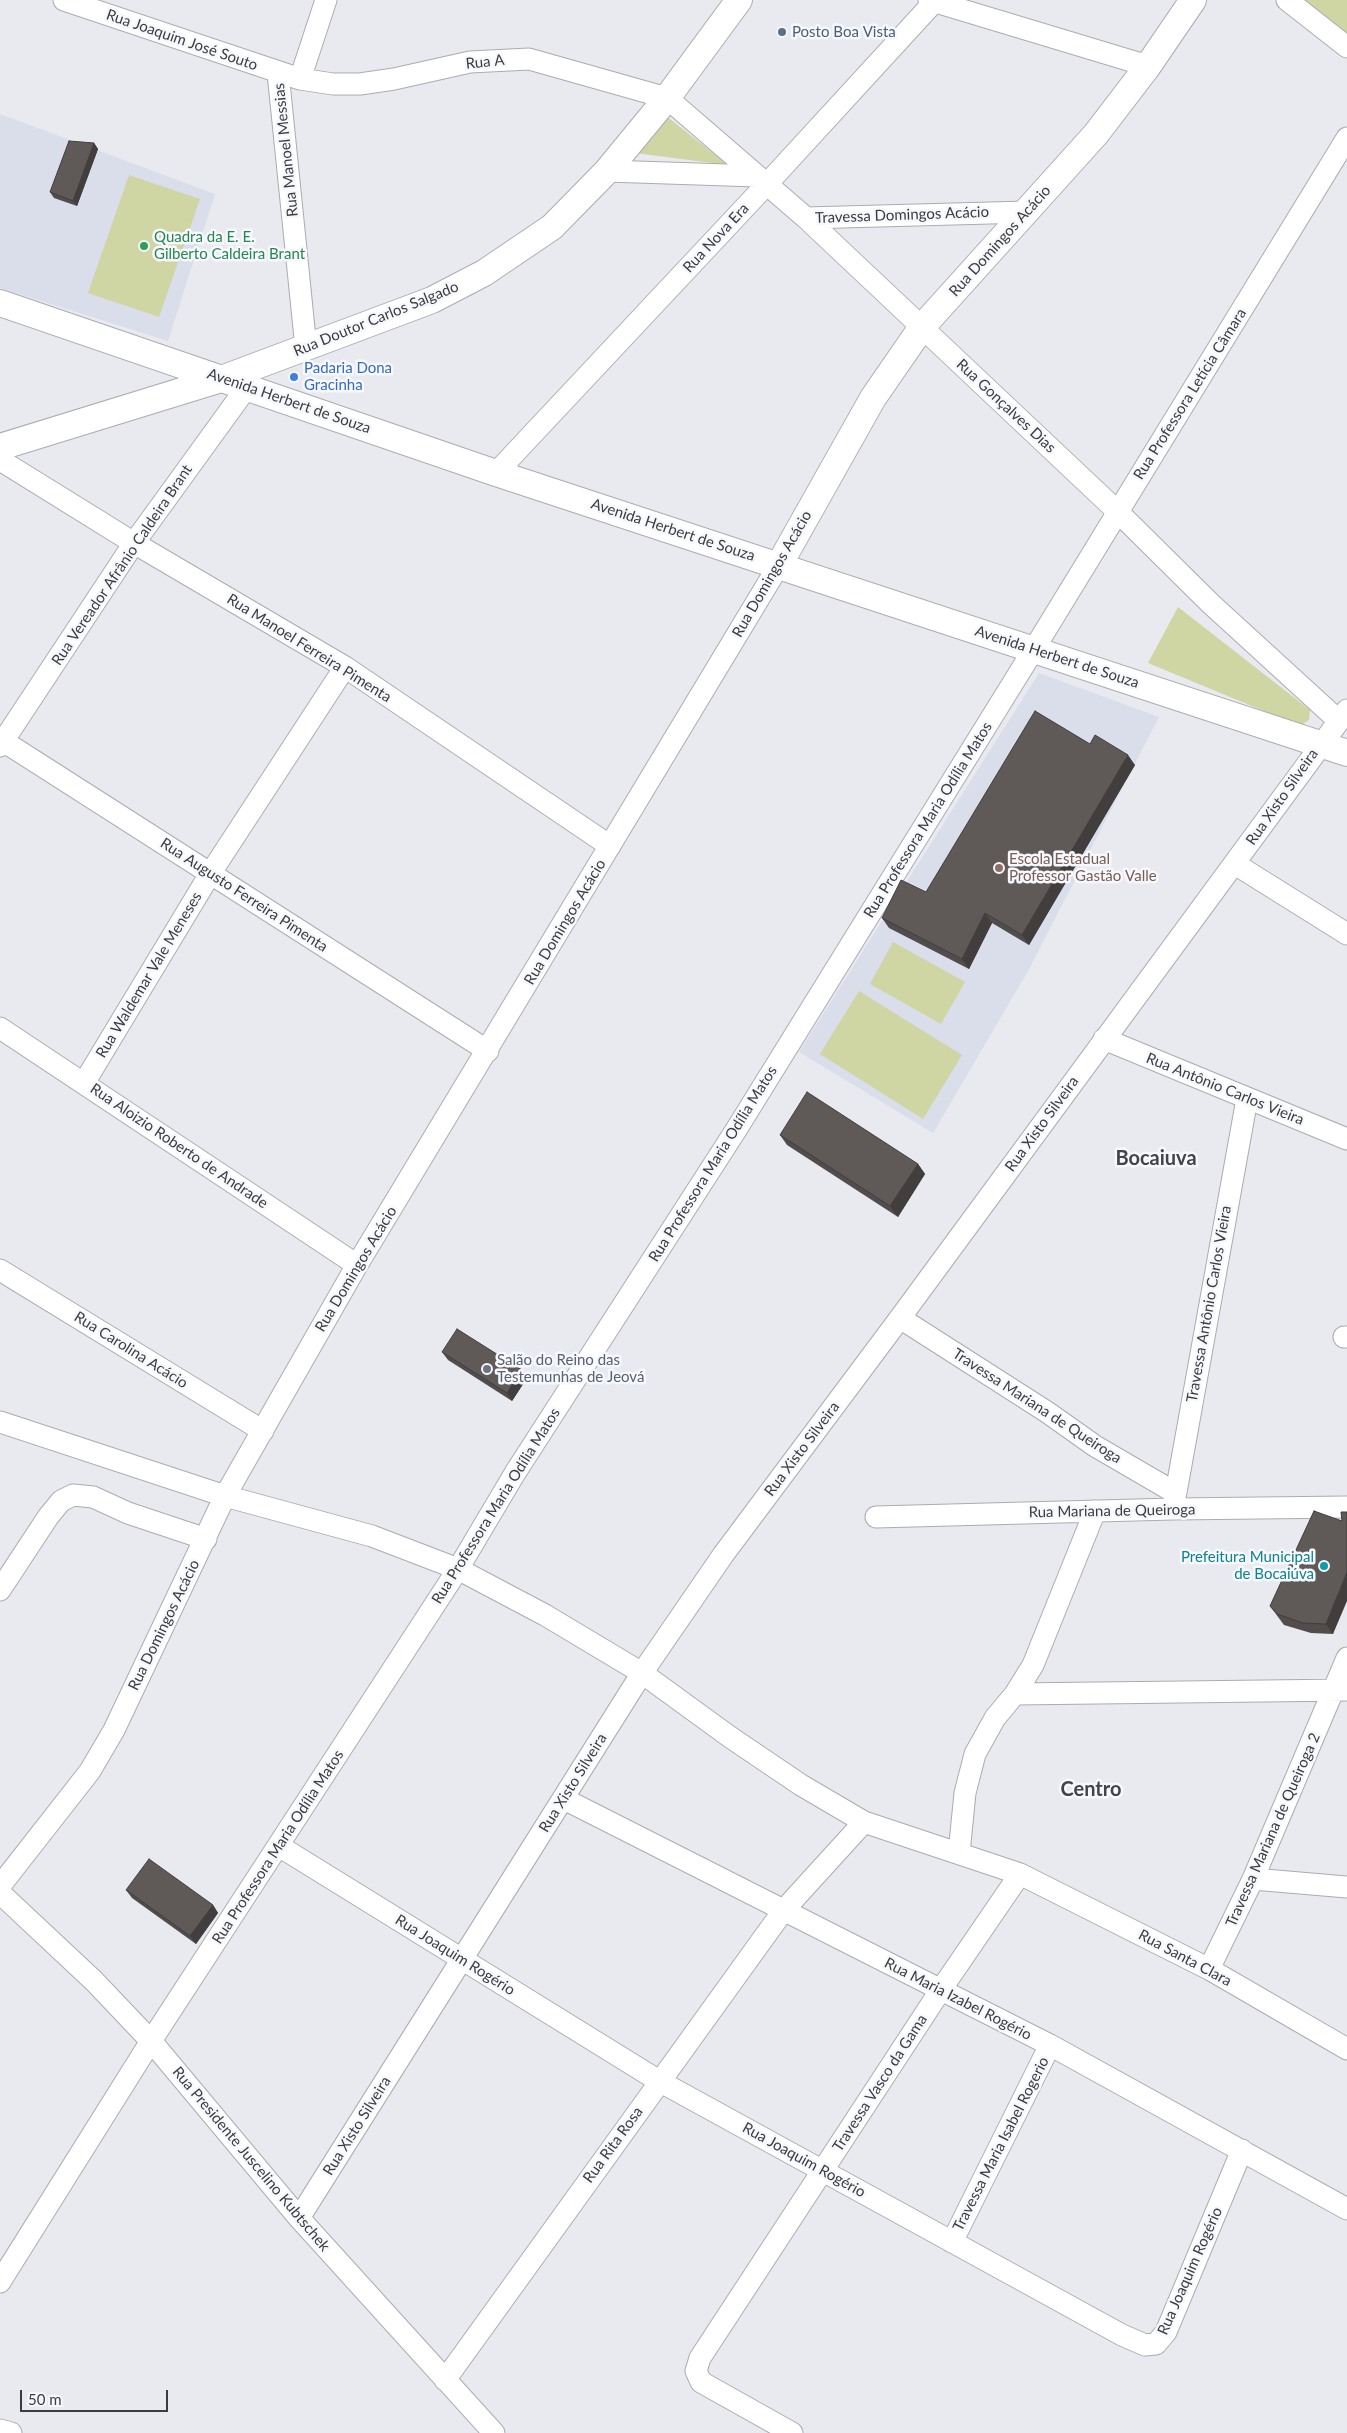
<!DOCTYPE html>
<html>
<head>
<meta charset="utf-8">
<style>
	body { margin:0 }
	#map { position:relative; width:1347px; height:2433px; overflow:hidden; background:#e9eaf0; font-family:Lato,sans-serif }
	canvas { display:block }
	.scale { position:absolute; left:20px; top:2390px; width:148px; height:22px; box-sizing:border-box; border:2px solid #3b3c3e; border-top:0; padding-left:6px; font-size:15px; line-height:18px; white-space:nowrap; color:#3b3c3e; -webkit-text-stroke:4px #f6f8fd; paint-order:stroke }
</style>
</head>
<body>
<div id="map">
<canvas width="1347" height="2433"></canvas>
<div class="scale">50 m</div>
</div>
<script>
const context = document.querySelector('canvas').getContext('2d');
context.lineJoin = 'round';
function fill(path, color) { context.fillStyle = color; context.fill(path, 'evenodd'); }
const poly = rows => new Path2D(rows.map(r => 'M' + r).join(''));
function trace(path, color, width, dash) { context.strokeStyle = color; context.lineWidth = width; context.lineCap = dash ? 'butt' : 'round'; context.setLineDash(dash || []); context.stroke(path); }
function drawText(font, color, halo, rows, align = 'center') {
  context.font = font + ' Lato,sans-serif'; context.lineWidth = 5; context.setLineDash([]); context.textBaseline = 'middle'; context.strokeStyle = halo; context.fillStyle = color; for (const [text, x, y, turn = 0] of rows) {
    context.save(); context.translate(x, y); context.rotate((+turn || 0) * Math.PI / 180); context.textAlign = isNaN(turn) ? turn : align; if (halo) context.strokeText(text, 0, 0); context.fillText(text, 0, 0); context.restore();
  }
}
fill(poly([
	[0,114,215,194,168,341,0,288],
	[1039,673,1159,717,1028,971,933,1133,799,1052]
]), '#daddea');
fill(poly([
	[1304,0,1347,0,1347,39],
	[665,115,728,165,635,153],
	[129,175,200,199,159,317,88,293],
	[1178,607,1310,710,1309,720,1300,726,1148,663],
	[893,942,965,982,941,1024,870,984],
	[859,991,962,1055,923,1119,820,1054]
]), '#d0d5a4');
const minor = poly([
	[64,0,300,79,333,84,360,84,394,79,470,62,529,59,667,98,806,218,1118,512,1211,604,1339,721],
	[929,0,1148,66],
	[1287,0,1347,47],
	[278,73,306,348],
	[300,79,326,0],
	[607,171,757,176],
	[806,218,1027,212],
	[0,460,134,543,345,667,610,846],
	[496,473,766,185,934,2],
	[0,739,488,1051],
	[0,746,134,543,247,387],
	[1235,864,1347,934],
	[0,1028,357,1265],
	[1104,1039,1347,1139],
	[84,1083,210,874,345,667],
	[0,1270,263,1431],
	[900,1318,1047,1412,1095,1446,1174,1492],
	[1344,1337,1347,1337],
	[0,1422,225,1496,372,1536,458,1569,545,1615,642,1673,730,1737,801,1785,864,1822,1020,1874,1209,1969,1347,2049],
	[1173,1509,1247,1099],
	[876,1517,1173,1509,1347,1507],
	[0,1590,48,1517,61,1501,73,1495,93,1497,128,1513,206,1539],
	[1015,1694,1347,1690],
	[564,1799,1050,2045,1347,2209],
	[279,1846,659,2081,1122,2335,1145,2345,1156,2344,1166,2332,1242,2150],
	[959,1853,965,1793,975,1754,995,1718,1015,1694,1033,1665,1095,1511],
	[1253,1879,1347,1887],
	[0,1886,90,1771,114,1730,225,1496,357,1265,779,565],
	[0,1893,94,1981,151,2041,299,2218,494,2433],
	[1209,1969,1253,1879,1347,1658],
	[299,2218,642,1673,723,1555,900,1318,1347,710],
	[952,2242,1050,2045],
	[0,2282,151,2041,458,1569,515,1473,736,1130,1034,649,1347,138],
	[445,2380,783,1911,864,1822],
	[0,2430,11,2433],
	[792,2433,701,2382,696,2371,700,2358,940,1991,1020,1874]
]);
const tertiary = poly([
	[0,303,496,473,1347,753],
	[0,447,224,378,432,300,484,273,552,227,607,171,667,98,739,0],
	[779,565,873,398,922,327,1096,134,1148,66,1193,0]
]);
trace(minor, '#abacb2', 23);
trace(tertiary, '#abacb2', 28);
trace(minor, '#fff', 21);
trace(tertiary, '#fff', 26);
fill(poly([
	[94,143,98,149,77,206,54,198,50,192],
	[1090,744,1135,765,1029,945,992,923,969,969,889,928,882,918,926,892],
	[780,1135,918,1164,925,1174,898,1217,787,1145],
	[442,1352,522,1370,527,1378,512,1401,448,1360],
	[1347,1512,1333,1634,1311,1633,1284,1625,1270,1606,1342,1521],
	[126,1890,213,1905,218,1913,196,1944,132,1898]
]), '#524d4c');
fill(poly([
	[94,143,98,149,77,206,73,201],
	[1128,755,1135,765,1029,945,1022,935],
	[985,913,992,923,969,969,962,959],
	[918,1164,925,1174,898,1217,890,1206],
	[522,1370,527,1378,512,1401,507,1393],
	[1347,1572,1347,1601,1333,1634,1326,1624],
	[213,1905,218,1913,196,1944,190,1936]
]), '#423e3e');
const building = poly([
	[69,141,94,143,73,201,50,192,69,141],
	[1035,711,1090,744,1095,735,1128,755,1022,935,985,913,962,959,882,918,901,880,926,892,1035,711],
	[807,1092,918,1164,890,1206,780,1135,807,1092],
	[457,1329,522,1370,507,1393,442,1352,457,1329],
	[1314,1511,1342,1521,1341,1512,1347,1512,1347,1572,1326,1624,1303,1623,1277,1614,1270,1606,1314,1511],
	[149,1859,213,1905,190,1936,126,1890,149,1859]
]);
fill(building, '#5f5958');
trace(building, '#423e3e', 1);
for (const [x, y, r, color] of [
	[782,32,5,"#5c6f8a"],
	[144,246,5,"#2e9e5b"],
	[294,377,5,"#3f7fe0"],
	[999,868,5,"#8d6e63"],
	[487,1369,5,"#6b7280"],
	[1324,1566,5,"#0f9aa8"]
]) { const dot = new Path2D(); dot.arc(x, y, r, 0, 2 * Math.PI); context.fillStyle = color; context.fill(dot); trace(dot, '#f6f8fd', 2); }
drawText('15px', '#4e5e75', '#f6f8fd', [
	["Posto Boa Vista",792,32]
], 'left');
drawText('15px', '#3b3c3e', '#f6f8fd', [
	["Rua Joaquim José Souto",182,40,19],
	["Rua A",485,62,-6],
	["Rua Manoel Messias",286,150,-96],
	["Travessa Domingos Acácio",902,215,-2],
	["Rua Nova Era",716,238,-47],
	["Rua Domingos Acácio",1000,241,-48],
	["Rua Doutor Carlos Salgado",376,319,-22],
	["Rua Professora Letícia Câmara",1190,394,-58],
	["Avenida Herbert de Souza",289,401,19],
	["Rua Gonçalves Dias",1006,406,43],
	["Avenida Herbert de Souza",673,530,18],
	["Rua Vereador Afrânio Caldeira Brant",122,565,-56],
	["Rua Domingos Acácio",772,574,-60],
	["Rua Manoel Ferreira Pimenta",309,648,32],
	["Avenida Herbert de Souza",1057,657,18],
	["Rua Xisto Silveira",1282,797,-55],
	["Rua Professora Maria Odília Matos",928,820,-58],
	["Rua Augusto Ferreira Pimenta",244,895,33],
	["Rua Domingos Acácio",565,922,-59],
	["Rua Waldemar Vale Meneses",149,975,-59],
	["Rua Antônio Carlos Vieira",1225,1089,22],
	["Rua Xisto Silveira",1042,1124,-54],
	["Rua Aloizio Roberto de Andrade",179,1146,34],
	["Rua Professora Maria Odília Matos",713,1164,-58],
	["Rua Domingos Acácio",356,1269,-59],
	["Travessa Antônio Carlos Vieira",1209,1304,-80],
	["Rua Carolina Acácio",131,1350,32],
	["Travessa Mariana de Queiroga",1037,1406,33],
	["Rua Xisto Silveira",802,1449,-53],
	["Rua Professora Maria Odília Matos",496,1506,-58],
	["Rua Mariana de Queiroga",1112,1511,-1],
	["Rua Domingos Acácio",164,1625,-64],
	["Rua Xisto Silveira",573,1783,-58],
	["Travessa Mariana de Queiroga 2",1273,1830,-66],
	["Rua Professora Maria Odília Matos",278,1847,-57],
	["Rua Joaquim Rogério",455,1955,32],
	["Rua Santa Clara",1185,1958,28],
	["Rua Maria Izabel Rogério",958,1999,27],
	["Travessa Vasco da Gama",880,2083,-57],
	["Rua Xisto Silveira",357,2126,-58],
	["Travessa Maria Isabel Rogerio",1001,2144,-63],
	["Rua Rita Rosa",613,2145,-54],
	["Rua Presidente Juscelino Kubtschek",251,2159,50],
	["Rua Joaquim Rogério",804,2160,29],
	["Rua Joaquim Rogério",1190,2271,-66]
]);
drawText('15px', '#27864d', '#f6f8fd', [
	["Quadra da E. E.",154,237],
	["Gilberto Caldeira Brant",154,254]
], 'left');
drawText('15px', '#366cbe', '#f6f8fd', [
	["Padaria Dona",304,368],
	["Gracinha",304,385]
], 'left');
drawText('15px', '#785e54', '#f6f8fd', [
	["Escola Estadual",1009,859],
	["Professor Gastão Valle",1009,876]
], 'left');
drawText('15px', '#5b616d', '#f6f8fd', [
	["Salão do Reino das",497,1360],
	["Testemunhas de Jeová",497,1377]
], 'left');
drawText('15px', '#0d838f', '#f6f8fd', [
	["Prefeitura Municipal",1314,1557],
	["de Bocaiúva",1314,1574]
], 'right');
drawText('bold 20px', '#434449', '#f6f8fd', [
	["Bocaiuva",1156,1159],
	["Centro",1091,1790]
]);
</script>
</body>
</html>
